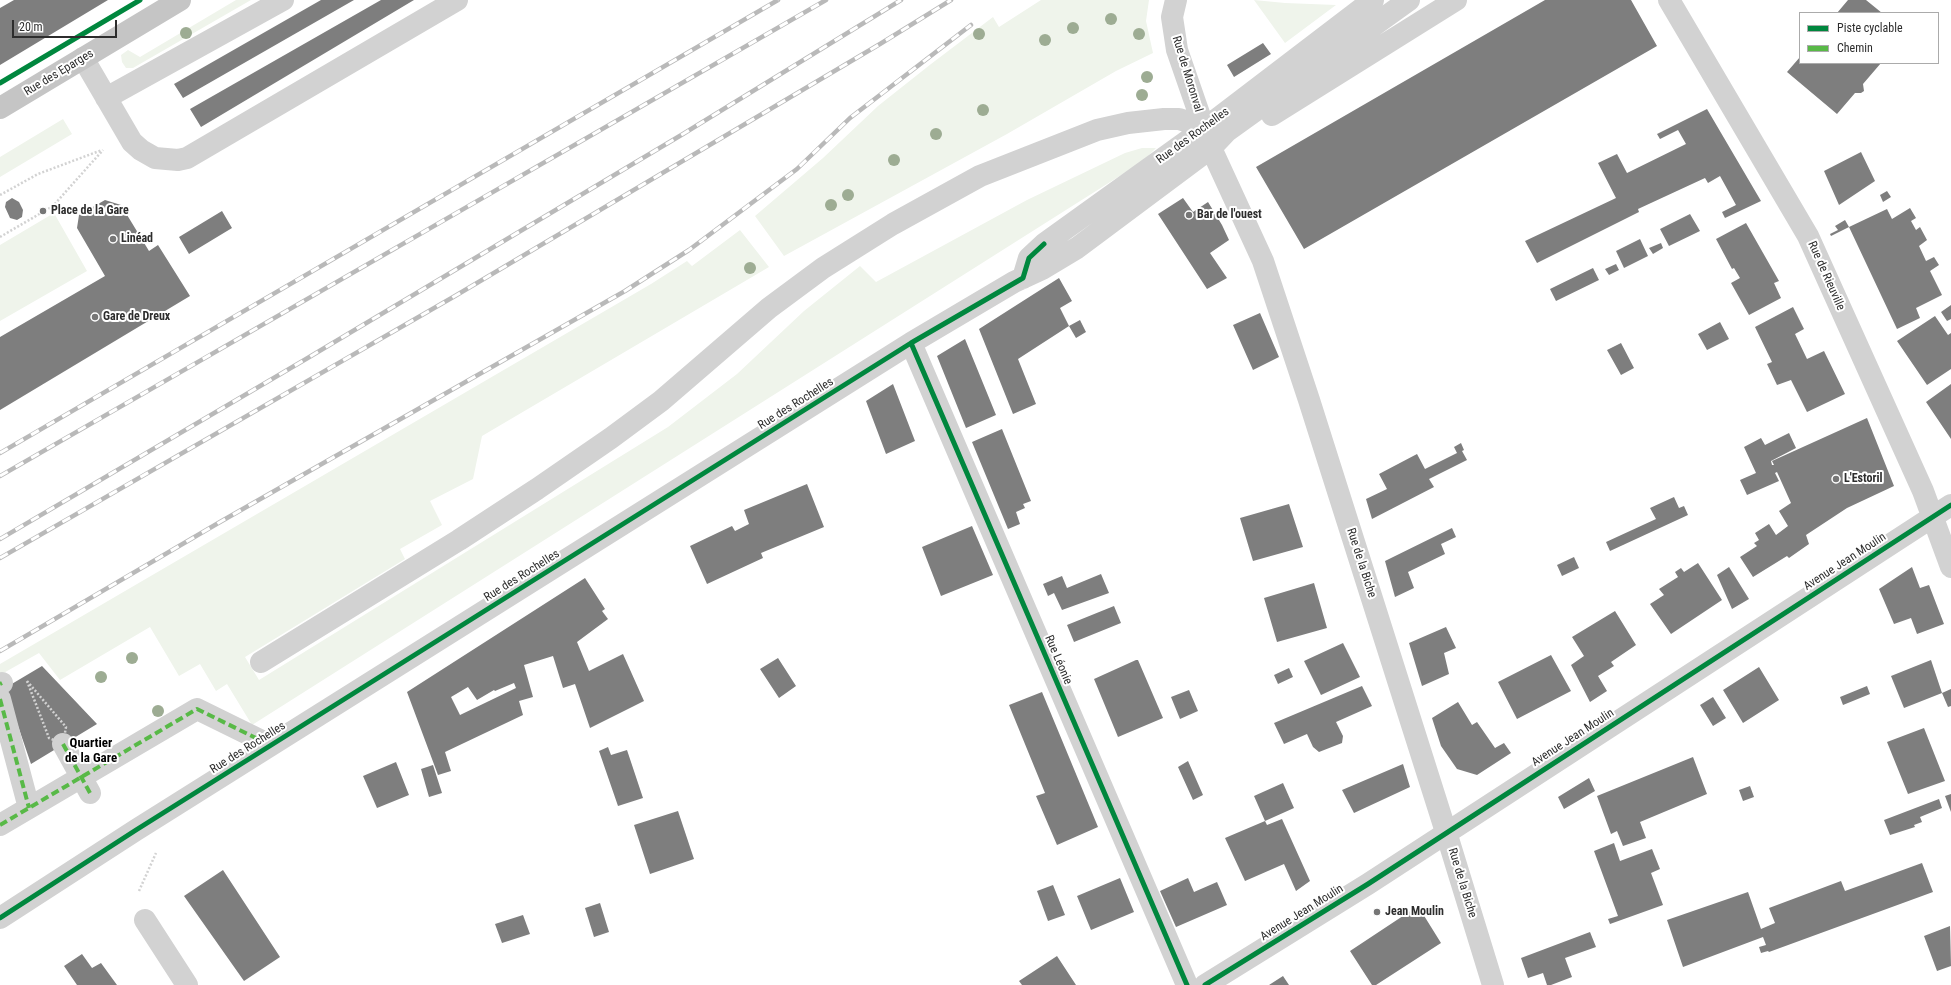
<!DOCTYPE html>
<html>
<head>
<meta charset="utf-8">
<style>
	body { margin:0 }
	#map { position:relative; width:1951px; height:985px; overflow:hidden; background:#fff; font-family:"Roboto Condensed",sans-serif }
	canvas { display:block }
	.legend { position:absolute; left:1799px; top:12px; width:140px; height:52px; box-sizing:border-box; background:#fff; border:1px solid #ababab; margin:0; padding:5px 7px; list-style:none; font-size:12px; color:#2d2d2d }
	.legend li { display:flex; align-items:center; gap:8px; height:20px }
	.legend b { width:20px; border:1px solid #ababab }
	.scale { position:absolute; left:12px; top:20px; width:105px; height:18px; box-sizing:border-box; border:2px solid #2d2d2d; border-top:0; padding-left:5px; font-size:12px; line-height:14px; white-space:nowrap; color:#2d2d2d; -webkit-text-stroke:3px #fff; paint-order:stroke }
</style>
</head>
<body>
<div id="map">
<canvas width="1951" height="985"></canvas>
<ul class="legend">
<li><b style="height:5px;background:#00873e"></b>Piste cyclable</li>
<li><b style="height:5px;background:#58b947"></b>Chemin</li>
</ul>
<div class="scale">20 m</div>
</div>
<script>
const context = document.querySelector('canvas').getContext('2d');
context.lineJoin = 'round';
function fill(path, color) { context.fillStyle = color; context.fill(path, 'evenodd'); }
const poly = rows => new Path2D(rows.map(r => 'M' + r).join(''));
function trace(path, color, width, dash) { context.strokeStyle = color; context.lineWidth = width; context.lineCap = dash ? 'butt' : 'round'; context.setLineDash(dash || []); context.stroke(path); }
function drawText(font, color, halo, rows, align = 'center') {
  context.font = font + ' "Roboto Condensed",sans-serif'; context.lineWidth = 4; context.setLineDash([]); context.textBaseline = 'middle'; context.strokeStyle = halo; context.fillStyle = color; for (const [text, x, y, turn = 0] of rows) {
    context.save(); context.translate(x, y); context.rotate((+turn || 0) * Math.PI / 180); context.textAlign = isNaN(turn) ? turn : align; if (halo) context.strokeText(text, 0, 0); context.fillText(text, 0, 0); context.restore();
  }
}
fill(poly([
	[236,0,251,0,133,68,126,68,122,62,121,55,128,50,140,57],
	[1041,0,1149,0,1146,21,1153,53,1116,71,1007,134,784,256,755,216,823,158,878,106,931,64,993,17,999,27],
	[1254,0,1285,3,1336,5,1285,43],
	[63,119,72,134,0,177,0,157],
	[1142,148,1156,148,1145,159,1126,172,252,725,227,684,216,691,200,664,179,676,150,627,60,680,39,653,0,675,0,664,651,284,687,261,692,266,740,230,769,267,482,436,473,479,430,501,442,525,400,549,405,559,245,657,259,680,668,427,737,374,804,311,860,266,876,282,1027,200,1125,153],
	[54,213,87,271,0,321,0,245]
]), '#eff4eb');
fill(poly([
	[14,0,108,0,0,65,0,8],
	[321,0,354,0,183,98,174,84],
	[381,0,414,0,201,127,190,109],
	[1545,0,1631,0,1657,46,1304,249,1256,167],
	[1848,0,1866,0,1882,13,1837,13],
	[1263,43,1271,54,1234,77,1227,65],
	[1800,57,1800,63,1881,63,1863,84,1864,91,1861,93,1855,93,1837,114,1787,72],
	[1707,109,1761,201,1725,218,1722,212,1736,205,1720,176,1708,183,1705,178,1638,209,1639,212,1537,263,1525,241,1616,198,1598,163,1617,154,1627,173,1686,144,1678,130,1660,139,1657,134],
	[1861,152,1875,181,1839,205,1824,171],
	[1887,191,1891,197,1883,202,1880,195],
	[12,198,19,202,23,210,22,217,17,220,10,218,5,207,6,202],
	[1183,198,1193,212,1208,202,1222,225,1229,240,1210,253,1227,278,1207,289,1158,214],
	[105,200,121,205,149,251,158,245,190,296,0,410,0,337,105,276,77,228,79,215],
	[1910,208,1916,218,1911,221,1916,230,1920,227,1927,240,1919,246,1926,261,1934,257,1939,265,1930,271,1942,295,1916,308,1920,318,1897,329,1849,227,1887,209,1892,219],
	[222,211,232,228,189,254,179,237],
	[1690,214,1700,231,1669,246,1660,229],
	[1845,220,1849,227,1831,236,1830,234,1838,230,1835,226],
	[1746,223,1779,281,1774,283,1781,298,1749,315,1731,283,1740,278,1734,268,1732,269,1716,239],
	[1640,239,1648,256,1624,268,1616,251],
	[1661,243,1663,248,1653,254,1649,248],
	[1616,264,1619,270,1609,275,1605,269],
	[1593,268,1599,280,1556,301,1550,289],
	[1059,278,1072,301,1060,308,1069,326,1080,320,1086,332,1076,338,1069,326,1018,359,1036,404,1013,414,979,329],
	[1951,305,1951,319,1947,321,1941,312],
	[1793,307,1804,329,1795,334,1807,359,1824,351,1845,394,1807,412,1791,380,1777,385,1767,364,1772,362,1755,327],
	[1260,313,1279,357,1253,370,1233,325],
	[1935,316,1948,335,1951,333,1951,369,1927,385,1897,341],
	[1720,322,1729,339,1707,350,1698,334],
	[965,339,996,415,966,428,937,356],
	[1621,343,1634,368,1621,375,1607,350],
	[893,384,915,441,886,454,866,401],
	[1951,384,1951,439,1926,402],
	[1867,418,1894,486,1847,508,1806,535,1809,544,1789,558,1787,556,1753,577,1740,557,1757,546,1754,543,1759,540,1755,533,1769,524,1776,535,1788,526,1779,511,1791,503,1777,472,1775,473,1779,481,1747,495,1740,480,1756,473,1744,447,1761,438,1765,445,1789,433,1796,448,1771,461,1772,465,1774,465,1772,461],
	[1002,429,1031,501,1023,504,1025,508,1016,512,1020,524,1008,529,972,442],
	[1461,443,1464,450,1462,451,1467,460,1429,479,1434,487,1372,519,1366,499,1387,489,1379,474,1417,454,1425,469,1457,453,1454,447],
	[807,484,824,527,761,553,763,558,707,584,690,546,732,526,735,531,749,524,744,510],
	[1674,497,1679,508,1684,506,1688,515,1610,551,1606,542,1656,519,1650,508],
	[1289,504,1303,547,1253,561,1240,518],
	[972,526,993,575,941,596,922,547],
	[1452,528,1456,537,1441,544,1445,554,1408,572,1414,588,1395,597,1385,561],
	[1574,557,1579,568,1562,576,1557,565],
	[1698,563,1722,600,1671,634,1650,604,1664,595,1659,589,1678,577,1675,572,1681,568,1684,572],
	[1729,567,1749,599,1732,609,1717,575],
	[1912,567,1920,588,1929,585,1944,624,1917,634,1911,618,1894,624,1879,589],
	[1101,574,1109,593,1062,610,1054,593,1048,596,1043,584,1062,576,1067,588],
	[585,578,605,609,602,611,608,619,577,642,589,671,623,654,644,701,590,728,575,684,563,688,553,656,524,665,533,697,519,701,523,715,445,752,451,771,438,775,407,692],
	[514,683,516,688,460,715,451,697,468,687,477,700,494,690,495,691],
	[1314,583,1327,628,1277,642,1264,598],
	[1114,606,1121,623,1074,642,1067,625],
	[1615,611,1636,645,1611,662,1614,666,1598,676,1607,691,1590,702,1571,665,1584,656,1572,637],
	[1446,627,1456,648,1444,653,1449,674,1422,686,1409,643],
	[1343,643,1360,677,1321,695,1304,661],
	[1551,655,1571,691,1517,719,1498,682],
	[778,658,796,686,779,698,760,669],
	[1136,660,1138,660,1163,718,1118,737,1094,679],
	[1931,660,1942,693,1904,708,1891,676],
	[42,666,97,724,31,764,5,688],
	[1759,667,1779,700,1743,723,1723,690],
	[1289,668,1293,677,1278,684,1274,675],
	[1362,686,1372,706,1336,722,1343,736,1342,743,1319,752,1313,747,1307,734,1284,744,1274,723],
	[1867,686,1870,694,1843,705,1840,697],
	[1951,689,1951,706,1948,707,1942,693],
	[1189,690,1198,711,1180,719,1171,697],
	[1042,692,1098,827,1057,845,1036,796,1045,793,1009,705],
	[1713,697,1726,718,1713,726,1700,705],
	[1458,702,1472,725,1477,722,1495,748,1504,743,1511,753,1477,775,1457,769,1441,746,1432,718],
	[1924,728,1945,781,1908,794,1887,742],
	[608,747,611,755,627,750,643,798,618,806,599,751],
	[1693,757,1707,794,1640,822,1646,838,1623,846,1617,831,1611,834,1597,796],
	[1188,761,1203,795,1193,800,1178,767],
	[396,762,409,795,377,808,363,776],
	[1403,764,1410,787,1354,813,1342,790],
	[433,765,442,793,429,797,421,769],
	[1589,778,1595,791,1564,809,1558,797],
	[1283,783,1294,808,1265,821,1254,796],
	[1750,786,1754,797,1743,801,1739,790],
	[1951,794,1951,812,1945,796],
	[1939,799,1942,808,1920,817,1922,822,1914,825,1915,827,1890,835,1884,820],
	[678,811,694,859,650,874,634,825],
	[1282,819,1310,881,1296,891,1284,864,1245,881,1225,838,1265,821,1267,825],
	[1614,843,1620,861,1652,849,1660,869,1651,873,1663,905,1610,924,1608,919,1618,916,1594,851],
	[1922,863,1933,892,1769,952,1768,951,1761,953,1759,947,1766,945,1763,937,1683,967,1667,920,1748,892,1761,929,1775,923,1769,908,1841,881,1845,891],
	[223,870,280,957,244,981,184,896],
	[1120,878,1134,912,1091,930,1077,896],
	[1188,878,1194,892,1217,882,1227,905,1176,927,1160,891],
	[1053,885,1065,915,1048,921,1037,891],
	[600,903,609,932,594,937,585,908],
	[1418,906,1441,943,1376,985,1372,985,1350,951],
	[523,915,530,934,502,943,495,924],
	[1950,926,1951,966,1937,971,1924,936],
	[1590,932,1596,947,1565,958,1572,977,1551,985,1547,985,1543,973,1528,978,1521,958],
	[82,954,92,968,101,963,117,985,77,985,64,966],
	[1057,956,1076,985,1022,985,1019,981],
	[1283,976,1289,985,1269,985]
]), '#7e7e7e');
trace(poly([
	[0,195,38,174,102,150],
	[0,237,53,206,103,150],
	[27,681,66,727,63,744,49,738,27,681],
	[139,891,156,853]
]), '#d2d2d2', 2.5, [2, 2]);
trace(poly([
	[1176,0,1172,17,1177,50,1211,148,1263,261,1309,400,1446,832,1493,985],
	[1669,0,1808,236,1923,491,1951,567],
	[83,58,132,142,141,150,155,158,178,160,187,158,457,0],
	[106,98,283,0],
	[1272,115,1456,0],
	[1023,278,1029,258,1044,244,1204,129,1373,0],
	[911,343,1187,985],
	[261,662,459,540,537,489,611,438,661,401,769,308,823,268,893,224,980,176,1097,130,1128,123,1164,119,1179,119,1192,123,1204,129],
	[0,684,2,683],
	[0,699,29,808],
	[63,744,90,793],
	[0,825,197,709,260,740],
	[0,918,136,830,911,343,1014,282,1042,269,1077,248,1211,148,1227,131,1409,0],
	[145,920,187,985],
	[1205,985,1368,884,1951,505]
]), '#d2d2d2', 22);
trace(poly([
	[0,108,180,0]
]), '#c5c5c5', 22);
const rail = poly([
	[0,453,778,0],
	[0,476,826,0],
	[0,539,306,359,683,134,901,0],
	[0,558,455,296,880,44,951,0],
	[0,651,220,522,625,291,689,250,797,169,850,118,971,25]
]);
trace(rail, '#b9b9b9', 4.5);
trace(rail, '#fff', 3, [9]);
trace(poly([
	[0,684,2,683],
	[0,699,29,808],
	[63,744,90,793],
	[0,825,197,709,260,740]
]), '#58b947', 4, [8, 4]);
trace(poly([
	[0,83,140,0],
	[911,343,1187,985],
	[0,918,136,830,911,343,1023,278,1029,258,1044,244],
	[1205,985,1368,884,1951,505]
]), '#00873e', 5);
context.fillStyle = '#9dac93';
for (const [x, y] of [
	[1111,19],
	[1073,28],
	[186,33],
	[979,34],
	[1139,34],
	[1045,40],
	[1147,77],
	[1142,95],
	[983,110],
	[936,134],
	[894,160],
	[848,195],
	[831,205],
	[750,268],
	[132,658],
	[101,677],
	[158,711]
]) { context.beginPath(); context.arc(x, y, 6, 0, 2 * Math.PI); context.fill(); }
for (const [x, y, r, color] of [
	[43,211,4,"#767676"],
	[1189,215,4,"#767676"],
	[113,239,4,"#767676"],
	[95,317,4,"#767676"],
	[1836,479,4,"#767676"],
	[1377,912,4,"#767676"]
]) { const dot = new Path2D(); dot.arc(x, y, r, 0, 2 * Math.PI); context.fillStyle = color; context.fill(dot); trace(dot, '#fff', 1.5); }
drawText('12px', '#2d2d2d', '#fff', [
	["Rue des Eparges",59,73,-31],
	["Rue de Moronval",1187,74,73],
	["Rue des Rochelles",1193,136,-36],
	["Rue de Rieuville",1826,276,66],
	["Rue des Rochelles",796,404,-32],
	["Avenue Jean Moulin",1845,562,-33],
	["Rue de la Biche",1361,563,72],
	["Rue des Rochelles",522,576,-32],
	["Rue Léonie",1058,660,67],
	["Avenue Jean Moulin",1573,738,-33],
	["Rue des Rochelles",248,748,-32],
	["Rue de la Biche",1462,883,73],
	["Avenue Jean Moulin",1302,913,-32]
]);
drawText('bold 12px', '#2d2d2d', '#fff', [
	["Place de la Gare",51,211],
	["Bar de l'ouest",1197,215],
	["Linéad",121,239],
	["Gare de Dreux",103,317],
	["L'Estoril",1844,479],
	["Jean Moulin",1385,912]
], 'left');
drawText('bold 13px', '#000', '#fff', [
	["Quartier",91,744],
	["de la Gare",91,759]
]);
</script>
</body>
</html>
